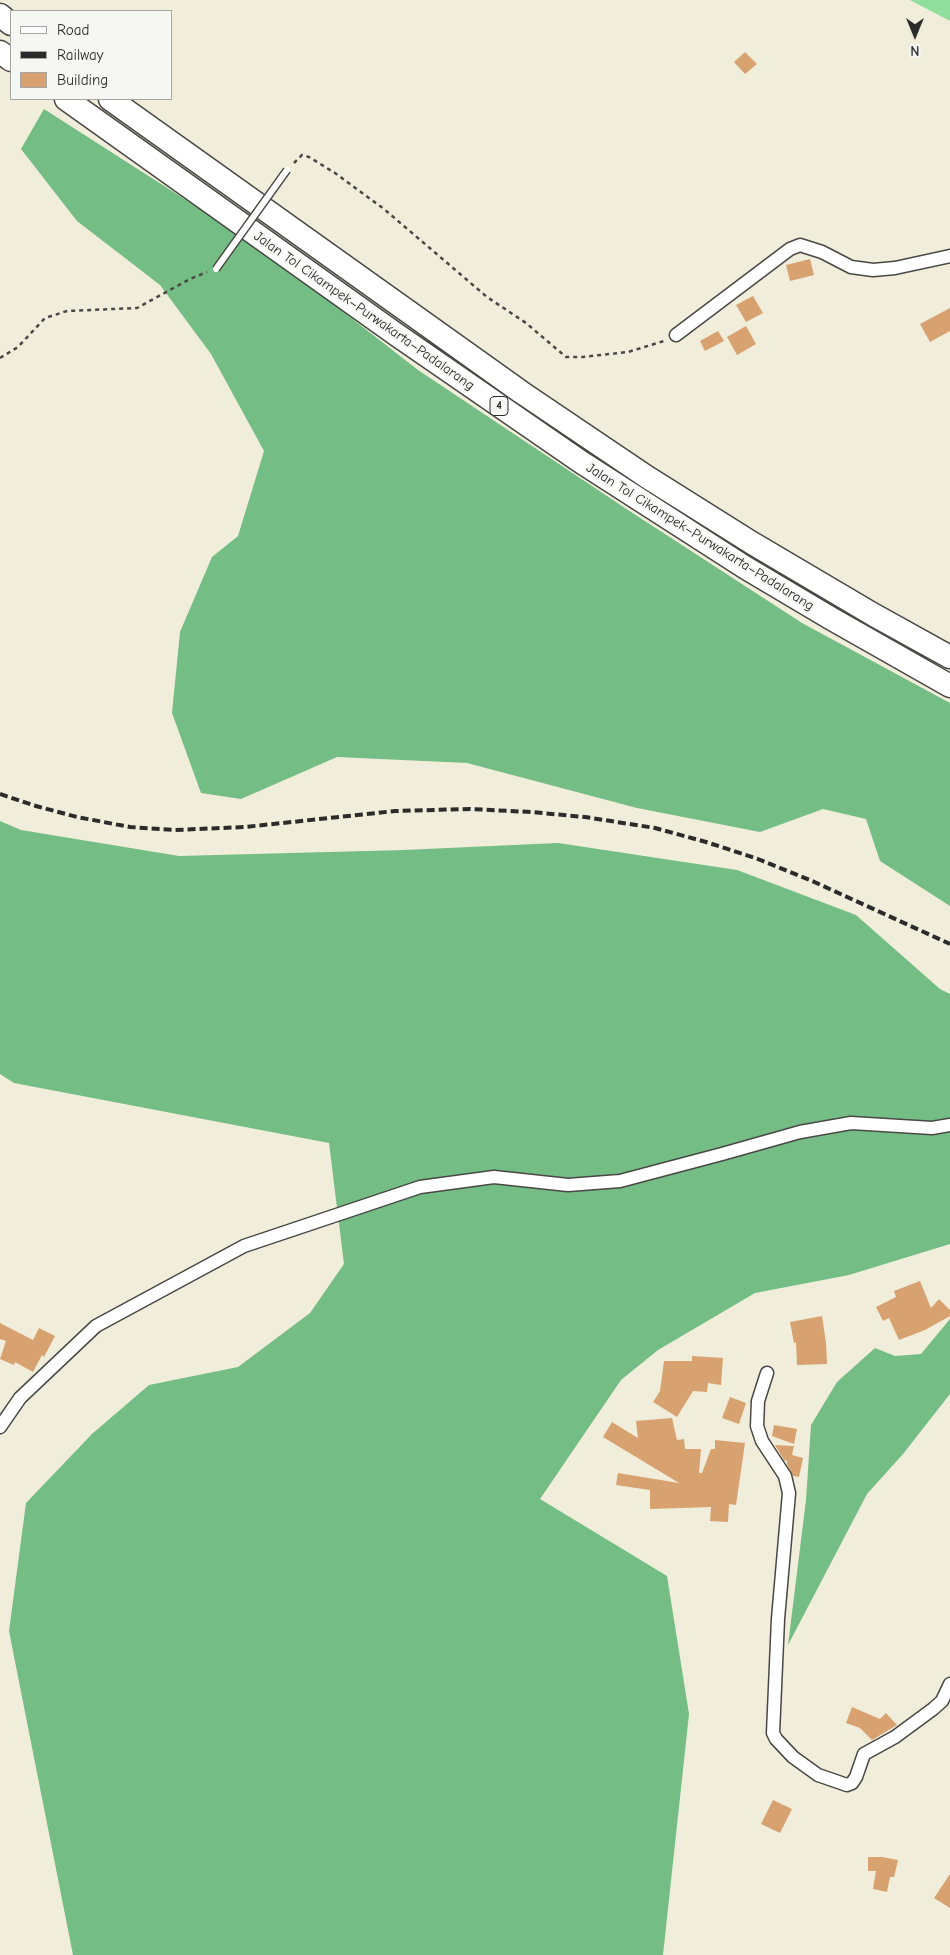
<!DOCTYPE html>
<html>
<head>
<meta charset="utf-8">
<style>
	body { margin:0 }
	#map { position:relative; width:950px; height:1955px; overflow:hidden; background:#f0eddb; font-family:"Comic Neue",sans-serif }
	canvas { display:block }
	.legend { position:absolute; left:10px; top:10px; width:162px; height:90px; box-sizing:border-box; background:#f6f6f2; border:1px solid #a5a5a2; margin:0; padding:6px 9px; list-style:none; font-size:15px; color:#2b2b2b }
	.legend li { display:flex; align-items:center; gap:10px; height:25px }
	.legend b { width:25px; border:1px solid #a5a5a2 }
	.north { position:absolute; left:890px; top:10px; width:50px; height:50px; -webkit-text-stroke:4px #f6f6f2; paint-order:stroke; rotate:180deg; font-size:14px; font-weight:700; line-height:20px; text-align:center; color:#2b2b2b }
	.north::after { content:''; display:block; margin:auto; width:18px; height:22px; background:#2b2b2b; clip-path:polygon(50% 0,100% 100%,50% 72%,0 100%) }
</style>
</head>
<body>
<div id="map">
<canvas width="950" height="1955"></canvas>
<ul class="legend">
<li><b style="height:6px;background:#fff"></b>Road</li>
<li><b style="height:6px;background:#2b2b2b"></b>Railway</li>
<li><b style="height:14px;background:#d7a26f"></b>Building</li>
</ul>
<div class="north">N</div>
</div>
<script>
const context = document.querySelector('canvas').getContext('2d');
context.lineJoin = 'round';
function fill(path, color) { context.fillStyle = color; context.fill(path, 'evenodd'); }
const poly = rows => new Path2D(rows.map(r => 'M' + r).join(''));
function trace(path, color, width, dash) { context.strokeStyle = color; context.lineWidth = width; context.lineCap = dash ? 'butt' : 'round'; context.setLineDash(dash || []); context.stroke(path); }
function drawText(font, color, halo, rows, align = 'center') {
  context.font = font + ' "Comic Neue",sans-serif'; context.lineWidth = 4; context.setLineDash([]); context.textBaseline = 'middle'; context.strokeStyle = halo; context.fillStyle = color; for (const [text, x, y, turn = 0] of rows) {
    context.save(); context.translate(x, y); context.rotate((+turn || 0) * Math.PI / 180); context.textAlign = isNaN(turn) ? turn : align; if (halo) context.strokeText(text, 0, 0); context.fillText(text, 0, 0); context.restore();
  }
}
fill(poly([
	[910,0,950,0,950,21]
]), '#90de9c');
fill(poly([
	[44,109,264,250,418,370,628,510,802,623,950,703,950,906,880,861,866,819,823,809,760,832,637,808,467,763,337,757,241,799,201,793,172,713,180,632,212,557,238,536,264,451,211,354,160,285,77,221,21,149],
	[0,821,21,830,179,856,404,850,558,843,737,870,856,915,940,989,950,994,950,1244,849,1275,755,1293,658,1350,621,1380,540,1499,667,1576,689,1714,663,1955,73,1955,9,1631,26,1503,92,1434,149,1385,238,1367,310,1313,344,1264,329,1143,14,1083,0,1074],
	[950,1319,950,1394,903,1454,867,1494,788,1645,806,1500,811,1425,837,1382,875,1348,895,1356,921,1354]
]), '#74bd84');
fill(poly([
	[745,52,757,64,745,74,734,62],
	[810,259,814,275,790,281,786,265],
	[753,296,763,313,746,322,736,305],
	[950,308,950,331,930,342,920,324],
	[746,326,756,344,737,355,727,337],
	[718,331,724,341,705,351,700,341],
	[920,1281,931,1308,939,1299,950,1310,950,1316,925,1330,899,1340,889,1318,883,1321,876,1307,896,1297,894,1291],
	[822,1316,826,1343,827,1364,797,1365,796,1342,794,1343,790,1322],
	[0,1323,33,1340,39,1328,55,1336,44,1357,42,1355,33,1372,15,1362,14,1365,0,1359,6,1341,0,1339],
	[692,1356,723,1358,721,1385,708,1383,707,1392,693,1391,677,1417,653,1402,660,1391,664,1361,692,1361],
	[730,1397,746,1403,739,1424,722,1418],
	[672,1418,677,1440,684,1439,685,1449,701,1449,699,1473,702,1473,711,1449,715,1449,715,1440,745,1443,736,1505,729,1504,728,1522,710,1521,711,1507,650,1509,650,1490,616,1485,618,1473,679,1483,603,1437,612,1422,638,1438,636,1421],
	[774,1425,797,1429,794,1444,772,1436],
	[775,1445,794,1446,792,1455,803,1458,799,1477,793,1476,787,1464,787,1461,784,1460],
	[852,1707,880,1719,886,1713,897,1725,872,1740,860,1728,846,1723],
	[773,1800,792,1809,780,1833,761,1824],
	[868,1857,882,1857,898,1860,894,1877,890,1877,887,1892,873,1889,876,1871,868,1871],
	[950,1874,950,1908,934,1898]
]), '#d7a26f');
const street = poly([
	[676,335,790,249,800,245,822,252,851,267,873,270,895,268,950,256],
	[767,1373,758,1401,757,1426,762,1441,785,1476,789,1493,778,1619,773,1733,776,1739,793,1757,818,1775,847,1785,852,1783,856,1777,864,1754,895,1737,933,1709,942,1701,950,1684],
	[0,1427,20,1398,96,1326,244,1246,420,1187,494,1177,568,1185,620,1181,722,1154,800,1132,851,1123,932,1128,950,1125]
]);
const highway = poly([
	[0,15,11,24],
	[0,52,11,60],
	[66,99,397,335,581,462,746,568,832,619,950,686],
	[110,99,521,392,647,477,752,543,874,615,950,657]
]);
trace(street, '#494845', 15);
trace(highway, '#494845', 25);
trace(poly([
	[294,163,302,155,309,157,335,173,384,209,487,297,526,323,566,357,582,357,628,352,664,341],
	[0,358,18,347,45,318,67,311,137,308,190,279,207,272]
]), '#494845', 2.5, [4, 4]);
trace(street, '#fff', 12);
trace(highway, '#fff', 22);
trace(poly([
	[0,794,36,806,77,817,130,827,175,830,245,827,395,811,470,809,531,812,585,817,655,828,706,842,758,859,810,880,950,944]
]), '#2b2b2b', 4, [8, 4]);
const laneBridge = poly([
	[216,269,287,170]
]);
trace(laneBridge, '#494845', 9, []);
trace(laneBridge, '#fff', 6);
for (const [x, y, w] of [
	[499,406,18]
]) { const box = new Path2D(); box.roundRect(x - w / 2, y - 9.5, w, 19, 4); context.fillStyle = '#f6f6f2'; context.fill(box); trace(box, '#2b2b2b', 1); }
drawText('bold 12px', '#2b2b2b', null, [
	["4",499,406]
]);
drawText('14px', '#2b2b2b', '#f6f6f2', [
	["Jalan Tol Cikampek–Purwakarta–Padalarang",364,311,35],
	["Jalan Tol Cikampek–Purwakarta–Padalarang",700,537,32]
]);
</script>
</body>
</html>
